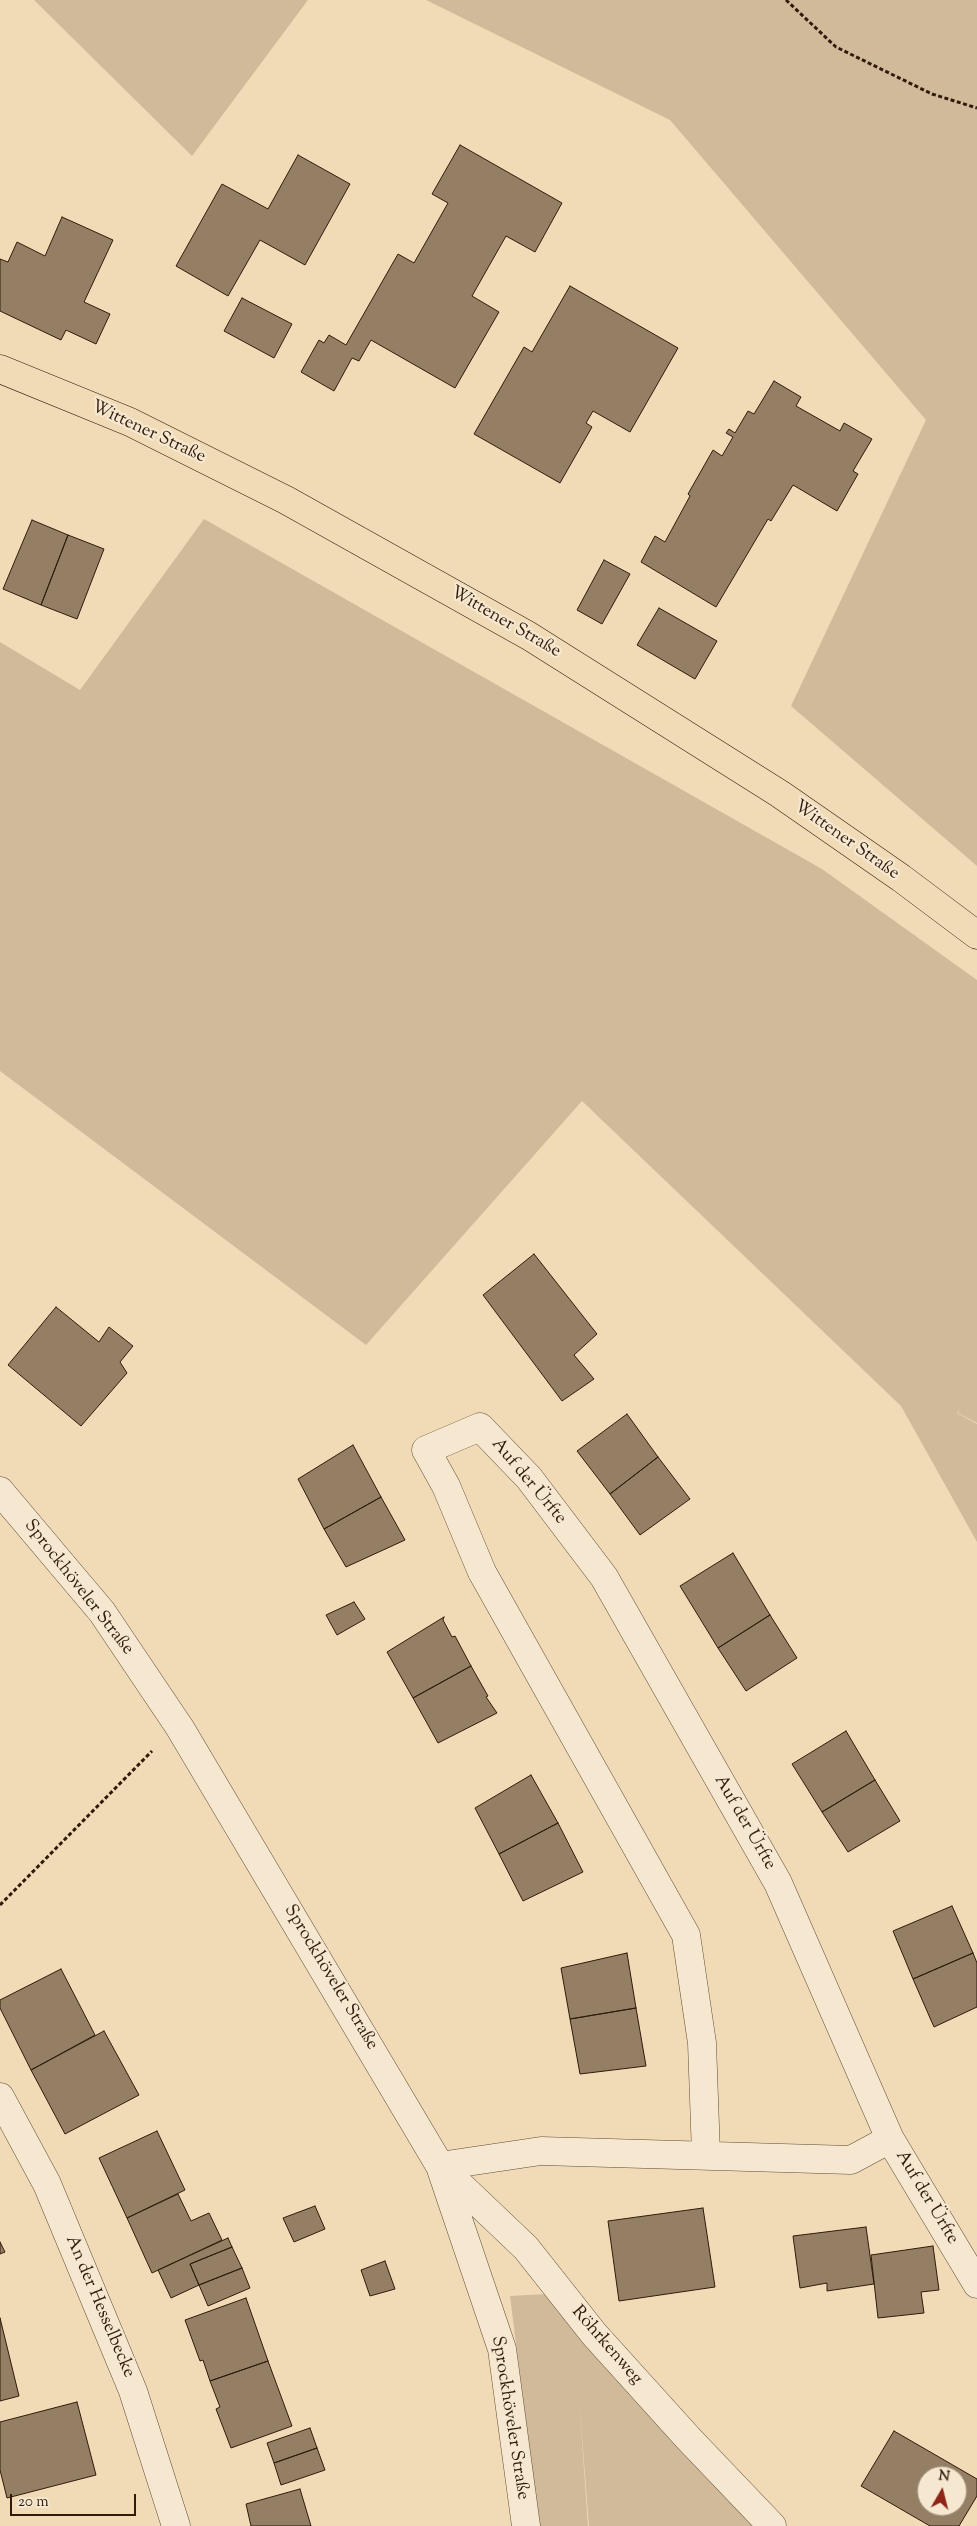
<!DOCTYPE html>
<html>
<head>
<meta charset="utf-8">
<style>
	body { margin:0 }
	#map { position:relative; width:977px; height:2526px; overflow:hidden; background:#f1dbb7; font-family:"Sorts Mill Goudy",serif }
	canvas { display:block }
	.north { position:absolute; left:917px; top:2466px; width:50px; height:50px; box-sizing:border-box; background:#f6e8d0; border:1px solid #a69681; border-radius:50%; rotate:8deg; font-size:14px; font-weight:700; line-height:20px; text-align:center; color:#2f1b0b }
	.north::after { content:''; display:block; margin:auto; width:18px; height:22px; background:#8f2418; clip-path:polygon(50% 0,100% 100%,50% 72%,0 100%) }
	.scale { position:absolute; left:10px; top:2494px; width:126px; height:22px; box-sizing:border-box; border:2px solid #2f1b0b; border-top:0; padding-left:6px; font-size:15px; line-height:18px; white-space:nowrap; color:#2f1b0b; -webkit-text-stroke:4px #f6e8d0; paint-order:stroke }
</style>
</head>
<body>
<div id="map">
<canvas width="977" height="2526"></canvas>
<div class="north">N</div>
<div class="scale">20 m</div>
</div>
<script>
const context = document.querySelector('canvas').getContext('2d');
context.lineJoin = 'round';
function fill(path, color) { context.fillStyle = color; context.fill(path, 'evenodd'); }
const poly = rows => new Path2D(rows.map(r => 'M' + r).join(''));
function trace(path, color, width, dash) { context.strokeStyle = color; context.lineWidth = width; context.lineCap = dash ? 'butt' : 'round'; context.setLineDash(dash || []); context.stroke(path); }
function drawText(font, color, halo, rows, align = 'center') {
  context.font = font + ' "Sorts Mill Goudy",serif'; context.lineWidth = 4.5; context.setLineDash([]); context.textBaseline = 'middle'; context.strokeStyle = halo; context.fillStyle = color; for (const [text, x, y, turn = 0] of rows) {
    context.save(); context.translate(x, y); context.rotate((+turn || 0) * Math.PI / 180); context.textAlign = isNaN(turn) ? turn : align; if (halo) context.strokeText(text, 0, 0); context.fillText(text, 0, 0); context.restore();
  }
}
fill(poly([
	[34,0,308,0,192,156],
	[426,0,977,0,977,866,791,706,926,420,670,120],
	[204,519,822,869,977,980,977,1423,958,1413,960,1409,957,1413,977,1424,977,1542,901,1406,582,1101,366,1345,0,1071,0,642,80,690],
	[547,2294,755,2526,589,2526,579,2399,588,2526,539,2526,510,2296]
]), '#d0ba9a');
const building = poly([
	[460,145,562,203,535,252,506,236,472,296,499,312,455,388,371,340,359,361,352,358,334,391,301,372,319,340,324,343,329,335,346,345,398,254,414,263,448,203,432,194,460,145],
	[298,155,350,184,305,265,260,240,228,296,176,266,222,184,268,209,298,155],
	[62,217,113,240,84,302,110,314,96,344,66,330,61,340,0,311,0,259,8,262,17,242,45,256,62,217],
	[570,286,678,348,630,432,593,411,586,423,592,427,560,483,474,434,524,347,532,352,570,286],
	[242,298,292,324,274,358,224,331,242,298],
	[774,381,801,397,796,406,840,431,844,423,872,439,853,471,858,474,837,511,793,485,771,521,768,519,716,607,641,562,655,536,665,542,690,496,688,494,713,450,722,456,733,437,726,433,729,429,735,433,748,411,754,414,774,381],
	[32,520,68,535,41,605,3,589,32,520],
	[68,535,104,549,77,619,41,605,68,535],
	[604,560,630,574,602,624,577,610,604,560],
	[659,608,717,641,695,679,637,645,659,608],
	[534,1254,597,1334,574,1355,594,1379,562,1401,483,1295,534,1254],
	[56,1307,99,1342,109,1327,133,1346,120,1362,127,1373,81,1426,8,1365,56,1307],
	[627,1414,658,1457,610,1494,577,1451,627,1414],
	[353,1445,381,1497,324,1529,298,1479,353,1445],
	[658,1457,690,1499,640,1535,610,1494,658,1457],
	[381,1497,405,1540,346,1567,324,1529,381,1497],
	[733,1553,770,1615,718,1648,680,1586,733,1553],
	[354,1602,365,1619,337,1635,326,1615,354,1602],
	[770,1615,797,1658,746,1691,718,1648,770,1615],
	[444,1617,443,1620,452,1637,455,1636,471,1666,413,1698,387,1652,444,1617],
	[471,1666,488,1696,486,1697,497,1713,438,1743,413,1698,471,1666],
	[846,1731,875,1780,822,1812,792,1764,846,1731],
	[531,1775,558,1823,499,1854,475,1808,531,1775],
	[875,1780,900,1821,848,1852,822,1812,875,1780],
	[558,1823,583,1872,523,1901,499,1854,558,1823],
	[952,1906,973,1953,913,1979,893,1931,952,1906],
	[627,1953,636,2008,570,2019,561,1968,627,1953],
	[973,1953,977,1963,977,2007,934,2027,913,1979,973,1953],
	[61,1969,95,2035,31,2070,0,2008,0,2000,61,1969],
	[636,2008,646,2066,580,2074,570,2019,636,2008],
	[104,2031,139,2095,65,2134,31,2070,104,2031],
	[157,2131,185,2190,127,2218,99,2158,157,2131],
	[178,2194,191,2221,209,2213,222,2240,152,2273,127,2218,178,2194],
	[315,2206,325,2229,294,2242,283,2218,315,2206],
	[703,2208,715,2287,619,2301,608,2221,703,2208],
	[866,2227,874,2284,827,2291,827,2283,800,2288,793,2236,866,2227],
	[228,2238,232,2247,190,2264,199,2285,171,2298,158,2270,228,2238],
	[0,2242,5,2252,0,2254,0,2242],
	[933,2246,939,2290,921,2292,924,2313,878,2318,871,2255,933,2246],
	[232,2247,242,2268,199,2285,190,2264,232,2247],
	[385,2261,395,2289,370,2296,361,2270,385,2261],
	[242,2268,250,2288,208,2306,199,2285,242,2268],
	[246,2298,268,2361,210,2381,203,2360,200,2361,185,2320,246,2298],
	[0,2318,19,2396,0,2401,0,2318],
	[268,2361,292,2426,231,2448,216,2409,220,2407,210,2381,268,2361],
	[77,2402,96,2475,7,2498,0,2470,0,2422,77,2402],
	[310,2428,317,2448,274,2463,267,2443,310,2428],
	[894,2431,977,2479,977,2496,959,2526,930,2526,861,2486,894,2431],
	[927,2476,957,2476,957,2506,927,2506,927,2476],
	[317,2448,325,2470,281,2485,274,2463,317,2448],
	[300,2489,311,2526,251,2526,246,2504,300,2489]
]);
fill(building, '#947f64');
trace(building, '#2f1b0b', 1);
const minor = poly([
	[0,1491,102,1612,180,1728,440,2166,502,2349,526,2526],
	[0,2097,47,2184,133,2391,176,2526],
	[890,2139,977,2284],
	[440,2166,541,2151,851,2160,890,2139,778,1883,604,1577,529,1478,480,1427,426,1450,446,1486,482,1572,686,1935,702,2043,706,2154],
	[443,2169,526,2248,594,2334,688,2438,772,2526]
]);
const major = poly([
	[0,369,130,422,286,500,529,636,780,794,901,878,977,935]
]);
trace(minor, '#604b36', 29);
trace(major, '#2f1b0b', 29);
trace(poly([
	[786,0,836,47,932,94,977,108],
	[0,1905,152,1751]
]), '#2f1b0b', 3, [4, 2.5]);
trace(minor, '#f6e8d0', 28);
trace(major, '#f1dbb7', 28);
drawText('18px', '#2f1b0b', '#f6e8d0', [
	["Wittener Straße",148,433,25],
	["Wittener Straße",505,623,30],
	["Wittener Straße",846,841,35],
	["Auf der Ürfte",528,1482,50],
	["Sprockhöveler Straße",78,1588,52],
	["Auf der Ürfte",744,1823,60],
	["Sprockhöveler Straße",330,1978,59],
	["Auf der Ürfte",926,2198,59],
	["An der Hesselbecke",99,2307,67],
	["Röhrkenweg",606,2346,49],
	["Sprockhöveler Straße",509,2418,81]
]);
</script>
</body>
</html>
